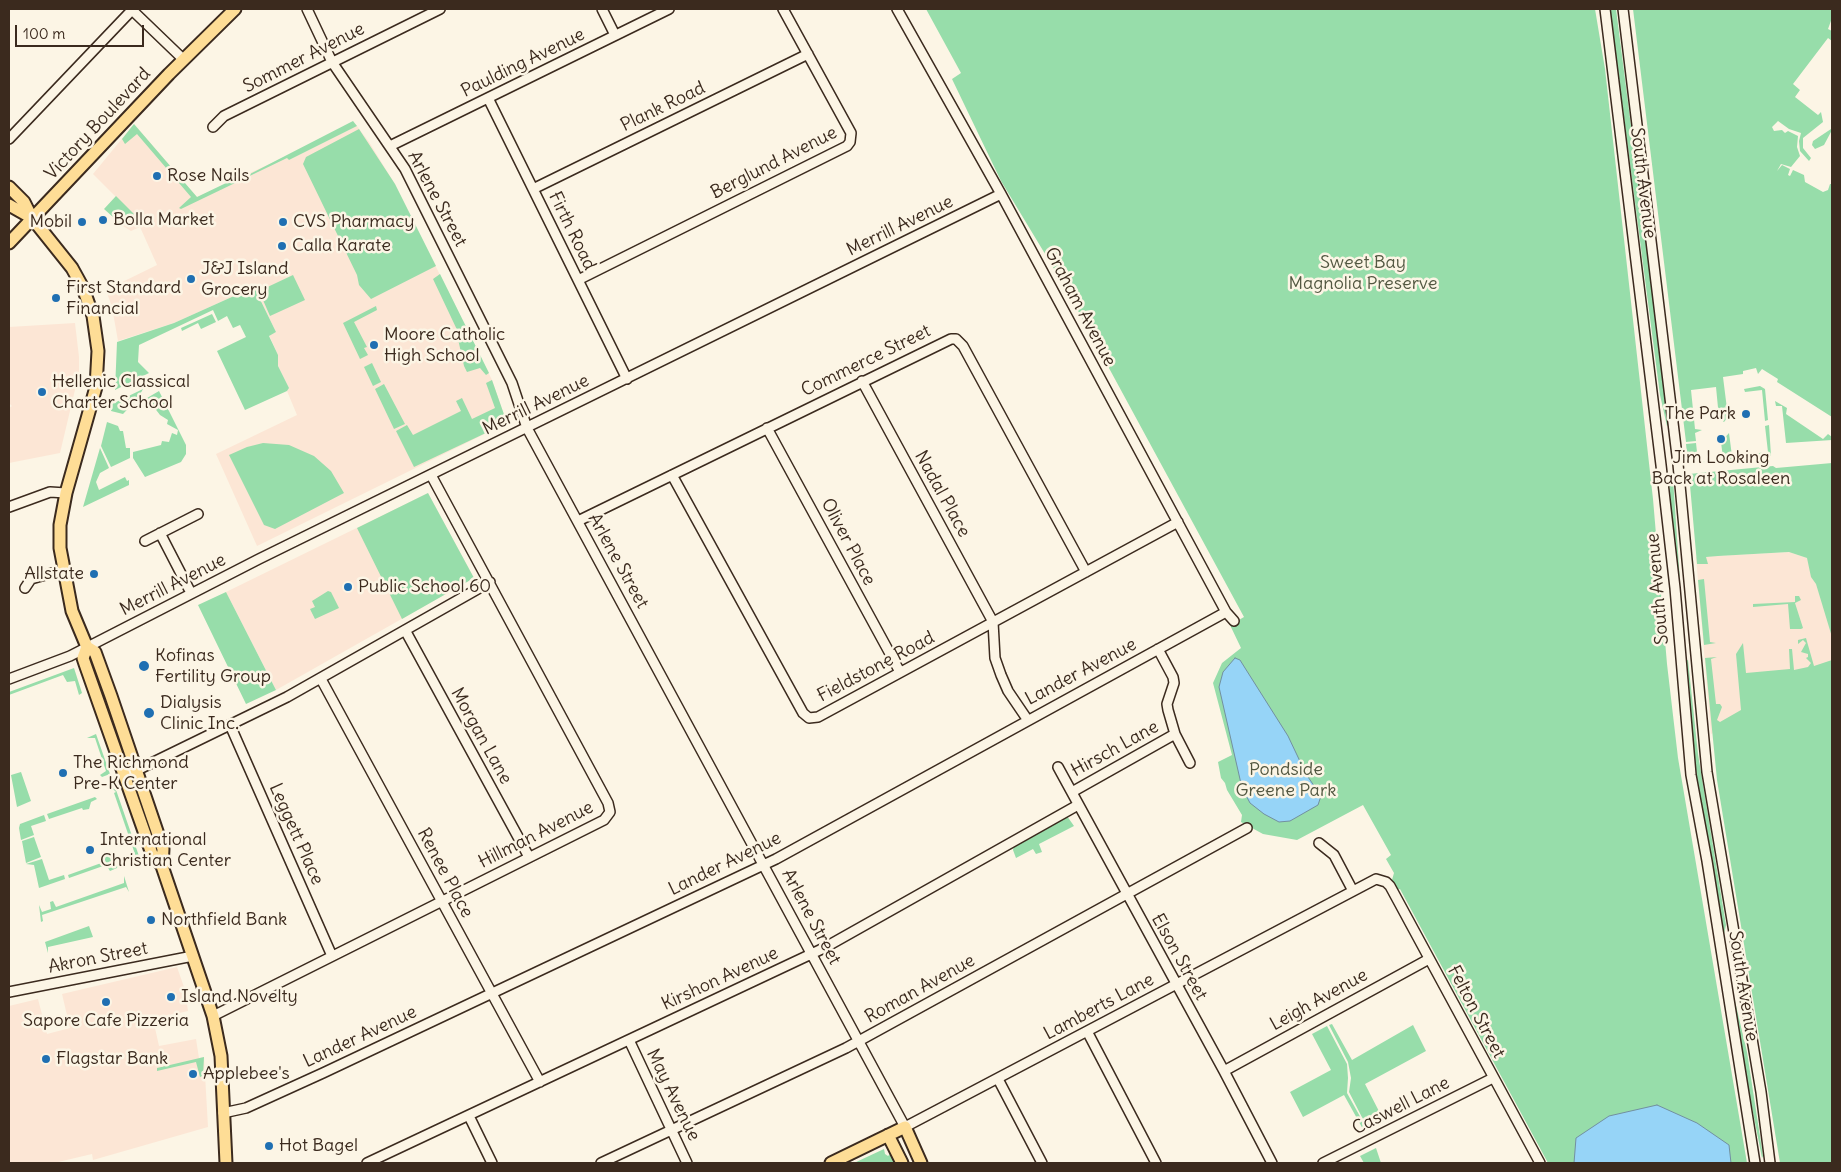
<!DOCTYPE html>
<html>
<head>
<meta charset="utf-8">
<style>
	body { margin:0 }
	#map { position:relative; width:1841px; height:1172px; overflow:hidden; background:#fcf5e5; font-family:Delius,sans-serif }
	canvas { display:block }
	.frame { position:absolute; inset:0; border:10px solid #3b2a1e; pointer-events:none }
	.scale { position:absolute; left:15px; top:25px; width:129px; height:22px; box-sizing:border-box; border:2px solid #3b2a1e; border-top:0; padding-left:6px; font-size:15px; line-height:18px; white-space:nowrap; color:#3b2a1e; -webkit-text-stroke:4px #fcf5e5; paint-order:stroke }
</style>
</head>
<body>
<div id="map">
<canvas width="1841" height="1172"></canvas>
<div class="frame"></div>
<div class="scale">100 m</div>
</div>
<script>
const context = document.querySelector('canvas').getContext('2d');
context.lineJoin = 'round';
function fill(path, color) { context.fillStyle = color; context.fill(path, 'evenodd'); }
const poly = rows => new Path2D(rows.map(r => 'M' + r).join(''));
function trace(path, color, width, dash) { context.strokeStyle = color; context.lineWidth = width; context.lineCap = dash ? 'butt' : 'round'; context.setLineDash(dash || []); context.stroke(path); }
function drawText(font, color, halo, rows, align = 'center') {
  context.font = font + ' Delius,sans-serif'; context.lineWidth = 5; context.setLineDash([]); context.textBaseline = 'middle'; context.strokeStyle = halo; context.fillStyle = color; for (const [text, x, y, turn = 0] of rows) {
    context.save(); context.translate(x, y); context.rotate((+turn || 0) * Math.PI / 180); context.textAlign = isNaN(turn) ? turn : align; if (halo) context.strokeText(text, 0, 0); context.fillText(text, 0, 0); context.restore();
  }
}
fill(poly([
	[134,124,197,197,287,156,289,160,357,126,369,142,395,184,492,380,507,423,257,546,216,454,297,415,287,391,289,388,278,366,278,355,269,335,276,332,254,287,174,323,118,341,112,307,106,290,157,265,140,227,131,231,123,226,133,214,93,174],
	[75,323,79,357,79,373,60,453,9,463,9,408,12,406,9,403,9,327],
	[428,493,474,578,276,690,226,592],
	[1790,552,1807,558,1832,614,1832,669,1711,734,1696,557],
	[177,967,185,990,188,1011,153,1019,159,1046,196,1039,199,1058,204,1057,208,1127,93,1160,92,1154,54,1163,9,1163,9,1006,38,999,47,1034,70,1028,62,994]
]), '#fce6d5');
fill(poly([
	[926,9,1595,9,1605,69,1653,499,1667,664,1678,758,1747,1163,1548,1163,1400,889,1397,890,1392,880,1394,873,1386,859,1391,855,1363,805,1297,840,1263,834,1241,822,1242,815,1227,790,1225,783,1221,778,1218,762,1232,755,1213,683,1222,663,1241,648,1230,625,1244,617,1065,287,1001,181,952,79,961,73],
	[1610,9,1616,9,1665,391,1668,425,1667,426,1660,395],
	[1633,9,1832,9,1832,18,1828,29,1832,31,1832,41,1828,38,1793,84,1800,90,1795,97,1818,115,1821,112,1823,122,1803,138,1803,148,1811,158,1809,161,1800,151,1799,141,1801,133,1789,129,1778,121,1772,127,1774,131,1782,130,1785,133,1788,131,1798,136,1797,147,1800,156,1791,167,1781,164,1777,171,1782,165,1790,169,1788,175,1790,176,1793,170,1804,175,1805,182,1823,192,1828,190,1830,184,1832,184,1832,417,1777,382,1778,379,1762,369,1758,374,1756,368,1743,371,1743,374,1723,377,1728,417,1724,422,1719,418,1716,387,1691,390,1695,429,1702,430,1695,433,1696,441,1686,442],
	[353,121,357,126,289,160,287,158,181,209,179,208,191,197,137,134,125,144,122,139,134,124,197,197,249,172,250,174],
	[359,129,395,184,436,266,371,299,359,285,357,275,303,164,306,157],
	[1831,129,1832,130,1824,145,1815,149,1812,145,1813,141],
	[116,196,134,214,123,226,104,209],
	[440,274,489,373,486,375,480,368,467,372,464,366,458,339,459,334,433,279],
	[293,275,305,300,270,316,259,291],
	[254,287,276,332,269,336,278,355,278,366,289,388,287,391,245,410,217,351,246,337,240,325,233,328,227,316,218,321,213,310,139,345,138,362,149,373,115,390,117,342,174,323],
	[376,306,377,310,354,322,367,347,364,348,368,355,360,359,343,323],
	[212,314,216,322,201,329,198,323,182,331,181,328],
	[372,363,381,382,373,386,364,367],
	[492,380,507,423,414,467,396,431,407,425,413,435,461,411,456,401,462,398,472,419,495,408,486,383],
	[384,384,405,424,394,429,375,389],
	[1760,386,1765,389,1768,420,1765,421,1762,390,1745,392,1744,389],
	[143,389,138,398,123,414,111,411,112,404],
	[159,391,186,445,186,454,181,462,145,477,133,458,133,452,161,445,162,441,169,442,172,433,177,435,178,430,167,424,168,420,160,415,147,398],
	[1775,401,1787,408,1786,414,1823,439,1828,434,1832,437,1832,440,1786,443,1782,406,1776,406],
	[107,422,118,426,120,431,123,431,126,448,130,448,130,458,111,467,101,446],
	[1769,425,1771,456,1716,461,1723,458,1721,442,1729,433,1732,456,1768,452,1765,426],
	[263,443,289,445,314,456,331,471,344,493,275,529,264,525,229,455,247,447],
	[1696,443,1698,461,1705,462,1688,464,1686,444],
	[100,448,109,468,100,473,96,482,99,490,125,477,127,481,129,480,129,485,83,507],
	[1832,463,1832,637,1816,584,1811,577,1807,558,1789,552,1718,556,1706,557,1708,564,1697,564,1689,474,1773,466,1776,468],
	[1669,478,1673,479,1680,581,1673,543],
	[428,493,474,578,402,619,357,528],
	[1704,579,1710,642,1716,643,1704,645,1698,580],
	[328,591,331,592,339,608,315,619,310,609,315,607,312,601],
	[226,592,276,690,246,704,198,605],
	[1795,596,1799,596,1801,600,1795,603,1803,628,1801,629,1790,629,1788,604,1753,607,1753,604,1795,602],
	[1806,638,1814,666,1832,660,1832,1163,1780,1163,1717,780,1705,658,1717,657,1711,659,1716,704,1720,704,1722,707,1717,720,1720,722,1741,710,1736,654,1743,643,1746,673,1790,669,1789,649,1792,649,1794,670,1808,667,1811,663,1806,658,1808,657,1808,654,1801,652,1806,643,1803,640,1798,644,1798,640],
	[1688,660,1698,754,1726,925,1724,934,1692,754,1685,661],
	[74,668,82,693,79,695,75,681,67,682,63,675,9,695,9,692],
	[96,734,110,774,102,777,100,775,106,771,95,738,87,738],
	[21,772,31,801,17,807,11,775],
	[115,787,140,859,132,862,130,859,136,857,114,793,116,792,112,788],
	[95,797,97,799,91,802,89,809,83,810,82,808,49,819,47,814],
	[44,815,46,821,31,826,34,835,21,840,19,828,20,824],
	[1067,816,1074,826,1039,844,1042,852,1036,854,1033,849,1016,858,1013,850,1014,846],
	[34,837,41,857,26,863,22,841],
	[109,855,112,863,119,862,117,868,110,871,106,865,69,878,68,875,104,862,103,857],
	[42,859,49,880,64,875,65,879,39,888,34,865,26,864],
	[124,876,129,892,126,887,42,915,43,921,41,922,39,905,42,912,51,909,50,902,53,901,56,907,124,883],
	[89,926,93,937,48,947,48,953,45,942],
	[1734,997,1747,1052,1763,1156,1762,1158,1745,1072],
	[1332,1024,1352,1060,1413,1025,1426,1051,1365,1084,1384,1121,1368,1129,1349,1092,1351,1078,1348,1062,1329,1025],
	[1327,1026,1347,1064,1348,1078,1347,1093,1367,1129,1364,1131,1344,1095,1303,1117,1290,1092,1331,1070,1312,1034],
	[204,1057,203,1076,200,1077,196,1062,157,1071,157,1068],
	[1376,1148,1381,1163,1364,1163,1360,1156],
	[884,1149,885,1154,888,1156,893,1151,899,1163,854,1163]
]), '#97ddaa');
const water = poly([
	[1235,658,1240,660,1245,668,1288,736,1306,774,1321,796,1318,805,1290,821,1279,822,1264,814,1250,803,1242,788,1219,687,1223,672,1235,658],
	[1657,1105,1697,1123,1729,1145,1731,1163,1574,1163,1576,1138,1609,1116,1657,1105]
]);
fill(water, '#96d4f7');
trace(water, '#7290a0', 1);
const minor = poly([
	[131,9,183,59],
	[307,9,332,62,405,169,512,383,527,428,905,1127,1376,879,1386,882,1390,886,1540,1163],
	[602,9,615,35],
	[897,9,1001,194,1226,612,1234,621],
	[1605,9,1661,465,1675,588,1691,775,1707,861,1755,1163],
	[1623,9,1678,464,1707,772,1761,1092,1770,1163],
	[488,98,627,379],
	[213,127,224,116,440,9],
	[9,139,132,10],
	[390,146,669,9],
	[533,189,808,54],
	[578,280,847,146,850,142,851,133,783,9],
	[862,381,993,622,995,658,1001,675,1008,691,1027,719],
	[767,428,900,672],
	[672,475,803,713,809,718,818,717,1178,522],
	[9,507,50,492,66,493],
	[578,521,951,339,956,339,963,346,1086,572],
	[160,533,191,593],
	[145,541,198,514],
	[25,588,31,579,63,570],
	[405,630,529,857],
	[1158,649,1173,677,1174,683,1167,704,1168,710,1175,734,1190,763],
	[9,679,70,656,259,559,1001,194],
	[321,679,540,1082],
	[230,725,332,956],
	[1058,767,1224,1071,1272,1163],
	[125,776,287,697,490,582],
	[1072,792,1175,734],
	[1319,843,1334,855,1353,891],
	[9,992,193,956],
	[213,1016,604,820,610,812,608,803,431,475],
	[1088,1033,1156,1163],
	[629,1040,687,1163],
	[1224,1071,1429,959],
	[998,1079,1042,1163],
	[223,1113,246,1108,323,1073,776,859,1226,612],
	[469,1116,492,1163],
	[367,1163,824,948,1078,805],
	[601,1163,846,1048,1247,828],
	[1323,1163,1493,1078]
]);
const major = poly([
	[9,187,24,202,32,218,72,268,83,288,93,316,98,351,96,387,66,493,60,525,60,548,72,611,87,647,95,652,111,696,163,849,162,866],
	[9,205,32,218],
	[9,243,169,74,235,9],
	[87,647,83,658,85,664,152,854,162,866,213,1016,221,1056,226,1163],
	[888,1135,902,1163],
	[831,1163,905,1127,921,1163]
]);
trace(minor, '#3b2a1e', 12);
trace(major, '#3b2a1e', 15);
trace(minor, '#fcf5e5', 9);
trace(major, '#fedd96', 11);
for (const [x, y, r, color] of [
	[157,176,5,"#1f6fb2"],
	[103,220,5,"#1f6fb2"],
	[82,222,5,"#1f6fb2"],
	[283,222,5,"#1f6fb2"],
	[282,246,5,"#1f6fb2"],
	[191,279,5,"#1f6fb2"],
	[56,298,5,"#1f6fb2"],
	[374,345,5,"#1f6fb2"],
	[42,392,5,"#1f6fb2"],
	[1746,414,5,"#1f6fb2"],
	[1721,439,5,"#1f6fb2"],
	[94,574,5,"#1f6fb2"],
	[348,587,5,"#1f6fb2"],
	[144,666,6,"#1f6fb2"],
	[149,713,6,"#1f6fb2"],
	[63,773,5,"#1f6fb2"],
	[90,850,5,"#1f6fb2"],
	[151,920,5,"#1f6fb2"],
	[171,997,5,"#1f6fb2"],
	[106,1002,5,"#1f6fb2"],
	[46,1059,5,"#1f6fb2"],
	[193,1074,5,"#1f6fb2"],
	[269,1146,5,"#1f6fb2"]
]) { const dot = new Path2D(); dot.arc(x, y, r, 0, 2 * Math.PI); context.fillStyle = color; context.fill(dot); trace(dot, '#fcf5e5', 2); }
drawText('18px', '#3b2a1e', '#fcf5e5', [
	["Sommer Avenue",304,58,-27],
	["Paulding Avenue",523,63,-26],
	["Plank Road",663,107,-26],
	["Victory Boulevard",98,124,-47],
	["Berglund Avenue",774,163,-27],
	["South Avenue",1643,183,83],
	["Arlene Street",437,199,62],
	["Merrill Avenue",900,226,-26],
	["Firth Road",572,231,64],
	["Graham Avenue",1080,307,62],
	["Commerce Street",866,361,-26],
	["Merrill Avenue",536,405,-26],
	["Nadal Place",942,494,61],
	["Oliver Place",848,542,62],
	["Arlene Street",618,561,61],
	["Merrill Avenue",173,585,-27],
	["South Avenue",1658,589,-95],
	["Fieldstone Road",876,667,-28],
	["Lander Avenue",1081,672,-28],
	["Morgan Lane",481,736,61],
	["Hirsch Lane",1115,749,-29],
	["Leggett Place",296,834,66],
	["Hillman Avenue",536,835,-27],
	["Lander Avenue",725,864,-26],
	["Renee Place",445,873,62],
	["Arlene Street",811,917,62],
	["Elson Street",1179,957,61],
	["Akron Street",98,958,-11],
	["Kirshon Avenue",720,979,-25],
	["South Avenue",1743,986,81],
	["Roman Avenue",920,989,-29],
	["Leigh Avenue",1319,1000,-29],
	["Lamberts Lane",1099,1007,-28],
	["Felton Street",1476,1012,62],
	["Lander Avenue",360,1037,-25],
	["May Avenue",673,1095,64],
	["Caswell Lane",1401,1106,-27]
]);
drawText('18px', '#3b2a1e', '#fcf5e5', [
	["Rose Nails",167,176],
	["Bolla Market",113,220],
	["Mobil",72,222,"right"],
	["CVS Pharmacy",293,222],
	["Calla Karate",292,246],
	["J&J Island",201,269],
	["Grocery",201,290],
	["First Standard",66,288],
	["Financial",66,309],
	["Moore Catholic",384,335],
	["High School",384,356],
	["Hellenic Classical",52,382],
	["Charter School",52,403],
	["The Park",1736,414,"right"],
	["Jim Looking",1721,458,"center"],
	["Back at Rosaleen",1721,479,"center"],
	["Allstate",84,574,"right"],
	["Public School 60",358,587],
	["Kofinas",155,656],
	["Fertility Group",155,677],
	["Dialysis",160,703],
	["Clinic Inc.",160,724],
	["The Richmond",73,763],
	["Pre-K Center",73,784],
	["International",100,840],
	["Christian Center",100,861],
	["Northfield Bank",161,920],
	["Island Novelty",181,997],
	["Sapore Cafe Pizzeria",106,1021,"center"],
	["Flagstar Bank",56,1059],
	["Applebee's",203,1074],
	["Hot Bagel",279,1146]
], 'left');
drawText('18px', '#525741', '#fcf5e5', [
	["Sweet Bay",1363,263],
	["Magnolia Preserve",1363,284],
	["Pondside",1286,770],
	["Greene Park",1286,791]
]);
</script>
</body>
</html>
